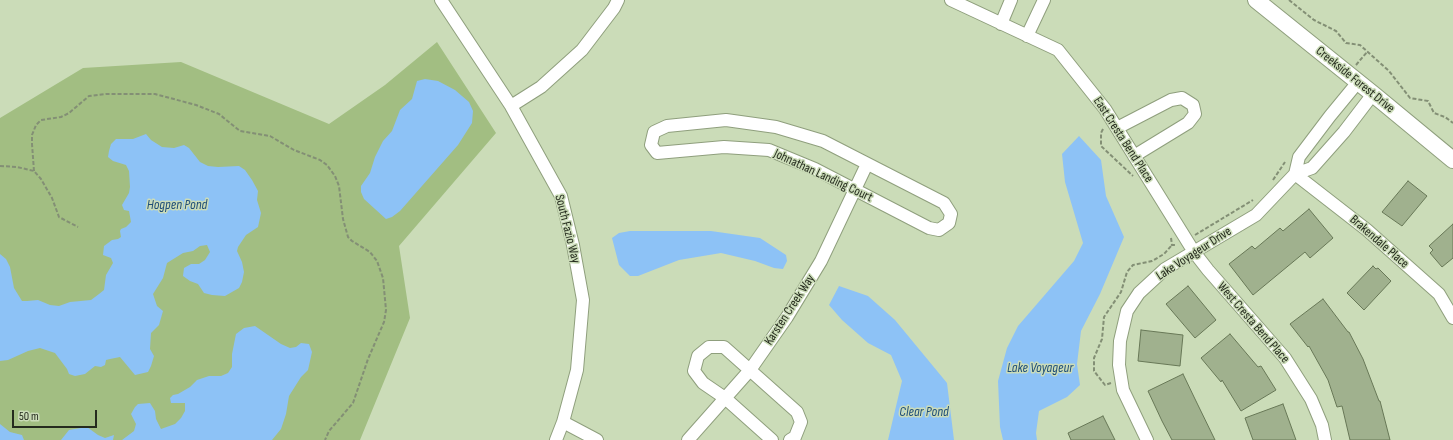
<!DOCTYPE html>
<html>
<head>
<meta charset="utf-8">
<style>
	body { margin:0 }
	#map { position:relative; width:1453px; height:440px; overflow:hidden; background:#cbdcb8; font-family:"Sofia Sans Condensed",sans-serif }
	canvas { display:block }
	.scale { position:absolute; left:12px; top:410px; width:85px; height:18px; box-sizing:border-box; border:2px solid #252b1e; border-top:0; padding-left:5px; font-size:12px; line-height:14px; white-space:nowrap; color:#252b1e; -webkit-text-stroke:3px #cbdcb8; paint-order:stroke }
</style>
</head>
<body>
<div id="map">
<canvas width="1453" height="440"></canvas>
<div class="scale">50 m</div>
</div>
<script>
const context = document.querySelector('canvas').getContext('2d');
context.lineJoin = 'round';
function fill(path, color) { context.fillStyle = color; context.fill(path, 'evenodd'); }
const poly = rows => new Path2D(rows.map(r => 'M' + r).join(''));
function trace(path, color, width, dash) { context.strokeStyle = color; context.lineWidth = width; context.lineCap = dash ? 'butt' : 'round'; context.setLineDash(dash || []); context.stroke(path); }
function drawText(font, color, halo, rows, align = 'center') {
  context.font = font + ' "Sofia Sans Condensed",sans-serif'; context.lineWidth = 3; context.setLineDash([]); context.textBaseline = 'middle'; context.strokeStyle = halo; context.fillStyle = color; for (const [text, x, y, turn = 0] of rows) {
    context.save(); context.translate(x, y); context.rotate((+turn || 0) * Math.PI / 180); context.textAlign = isNaN(turn) ? turn : align; if (halo) context.strokeText(text, 0, 0); context.fillText(text, 0, 0); context.restore();
  }
}
fill(poly([
	[437,42,496,133,399,246,410,318,360,440,0,440,0,118,83,68,181,62,329,124,385,85]
]), '#a2be82');
fill(poly([
	[425,79,438,81,455,90,469,102,473,111,472,123,458,145,400,211,392,217,386,219,364,199,361,192,361,186,370,173,375,157,383,141,392,131,400,110,412,99,417,81],
	[146,134,151,140,162,147,174,148,184,145,189,148,200,162,208,166,218,167,239,166,245,170,252,180,258,191,257,200,261,213,258,227,246,235,238,247,237,251,242,262,244,272,242,282,239,288,225,296,212,295,204,293,198,284,190,281,183,276,184,268,191,264,199,264,205,260,210,252,207,245,200,246,193,251,183,253,167,263,163,278,153,294,157,306,163,311,159,325,151,333,150,349,154,356,151,366,148,372,135,375,120,357,110,359,106,360,105,365,101,367,95,366,85,374,75,376,69,374,67,369,55,353,40,348,28,351,8,360,0,361,0,254,6,259,10,267,14,288,22,301,27,301,38,300,50,305,59,306,70,302,91,300,99,294,104,290,106,275,113,263,111,258,103,255,104,246,112,240,118,239,121,237,120,231,121,229,126,227,131,222,129,211,124,210,122,205,129,193,130,187,129,171,126,165,113,161,108,157,109,151,111,144,116,139,133,139],
	[1079,136,1101,160,1106,196,1124,237,1100,294,1081,331,1077,364,1080,385,1067,397,1039,411,1036,433,1037,440,1003,440,1000,427,998,381,1007,348,1018,326,1074,261,1083,243,1065,182,1062,154],
	[630,231,711,231,760,238,786,255,787,261,783,269,774,268,755,261,721,253,679,260,638,276,630,276,619,265,612,238,619,233],
	[839,286,868,296,895,320,947,383,954,440,888,440,902,381,891,355,868,343,842,320,829,305],
	[255,326,281,344,290,348,296,347,301,343,309,344,312,352,308,370,301,377,289,396,286,414,281,429,272,440,122,440,134,431,136,424,131,414,135,407,138,404,150,403,155,411,156,419,161,429,175,424,181,418,185,411,185,403,171,403,170,398,173,395,178,394,190,387,197,380,209,376,221,376,228,373,232,367,232,354,236,334,244,328],
	[0,424,10,432,22,435,24,440,0,440],
	[87,427,98,435,105,438,114,435,113,440,61,440,69,430]
]), '#8dc2f6');
const building = poly([
	[1408,181,1427,196,1402,226,1382,212,1408,181],
	[1309,209,1333,238,1310,258,1305,252,1253,295,1229,264,1252,246,1255,249,1280,228,1283,231,1309,209],
	[1453,224,1453,258,1442,267,1430,253,1433,250,1429,246,1453,224],
	[1373,266,1376,269,1378,268,1391,281,1364,310,1347,293,1373,266],
	[1188,286,1216,320,1195,338,1166,304,1188,286],
	[1323,299,1348,332,1349,332,1363,359,1379,401,1380,401,1390,440,1350,440,1342,406,1337,407,1328,380,1309,346,1308,347,1290,324,1323,299],
	[1141,330,1183,335,1180,366,1138,361,1141,330],
	[1230,334,1258,367,1261,366,1276,390,1241,411,1222,380,1221,382,1201,358,1230,334],
	[1183,374,1195,399,1215,440,1172,440,1162,421,1148,391,1183,374],
	[1283,404,1296,440,1253,440,1245,418,1283,404],
	[1103,416,1115,440,1071,440,1068,433,1103,416]
]);
fill(building, '#a0b18e');
trace(building, '#687857', 1);
const minor = poly([
	[441,0,511,106,561,196,573,245,583,300,577,370,563,422,556,440],
	[951,0,1058,50,1105,109,1194,252,1208,270,1285,358,1311,399,1322,425,1325,440],
	[1001,24,1011,0],
	[1027,36,1044,0],
	[511,106,541,87,582,50,614,8,618,0],
	[726,120,776,127,823,141,944,203,951,214,949,223,939,230,929,228,815,169,769,150,724,147,657,153,651,145,654,132,667,126,726,120],
	[1117,128,1171,100,1182,98,1193,105,1195,114,1188,123,1134,156],
	[1295,174,1367,230,1439,294,1453,318],
	[1295,174,1299,157,1330,116,1358,82],
	[563,422,597,440],
	[688,440,750,370,787,317,821,261,867,164],
	[772,440,725,398,703,383,694,371,698,356,709,347,724,347,797,412,801,422,795,437,790,440],
	[1147,440,1123,390,1119,365,1120,341,1127,311,1139,293,1165,269,1256,215,1295,174,1312,168,1344,132,1373,94]
]);
const major = poly([
	[1256,0,1373,94,1453,160]
]);
trace(minor, '#8f9f7d', 14);
trace(major, '#8f9f7d', 18);
trace(poly([
	[1289,0,1314,20,1336,31,1346,43,1360,45,1389,71,1410,98,1428,101,1434,113,1445,117,1453,123],
	[1356,65,1367,52],
	[1103,129,1101,133,1101,146,1133,176],
	[0,166,17,167,34,171,41,179,52,198,59,217,78,227],
	[34,171,32,144,32,135,36,125,41,120,61,117,69,113,89,96,106,94,155,94,196,105,219,114,240,131,270,136,294,150,320,160,327,165,335,176,339,186,343,219,348,237,352,241,370,252,377,261,383,278,386,310,384,322,368,359,353,403,329,431,325,440],
	[1273,180,1285,162],
	[1195,235,1253,200],
	[1171,238,1172,245,1176,245],
	[1111,383,1105,385,1094,371,1094,358,1102,339,1104,317,1121,292,1127,272,1133,265,1152,261,1164,254,1172,245]
]), '#838f75', 2, [4, 2]);
trace(minor, '#fff', 12);
trace(major, '#fff', 16);
drawText('13px', '#252b1e', '#cbdcb8', [
	["Creekside Forest Drive",1355,80,39],
	["East Cresta Bend Place",1123,140,57],
	["Johnathan Landing Court",823,176,25],
	["South Fazio Way",567,229,76],
	["Brakendale Place",1379,242,41],
	["Lake Voyageur Drive",1194,254,-33],
	["Karsten Creek Way",790,310,-57],
	["West Cresta Bend Place",1253,323,49]
]);
drawText('italic 14px', '#1e4d78', '#cbdcb8', [
	["Hogpen Pond",177,205],
	["Lake Voyageur",1040,368],
	["Clear Pond",924,412]
]);
</script>
</body>
</html>
